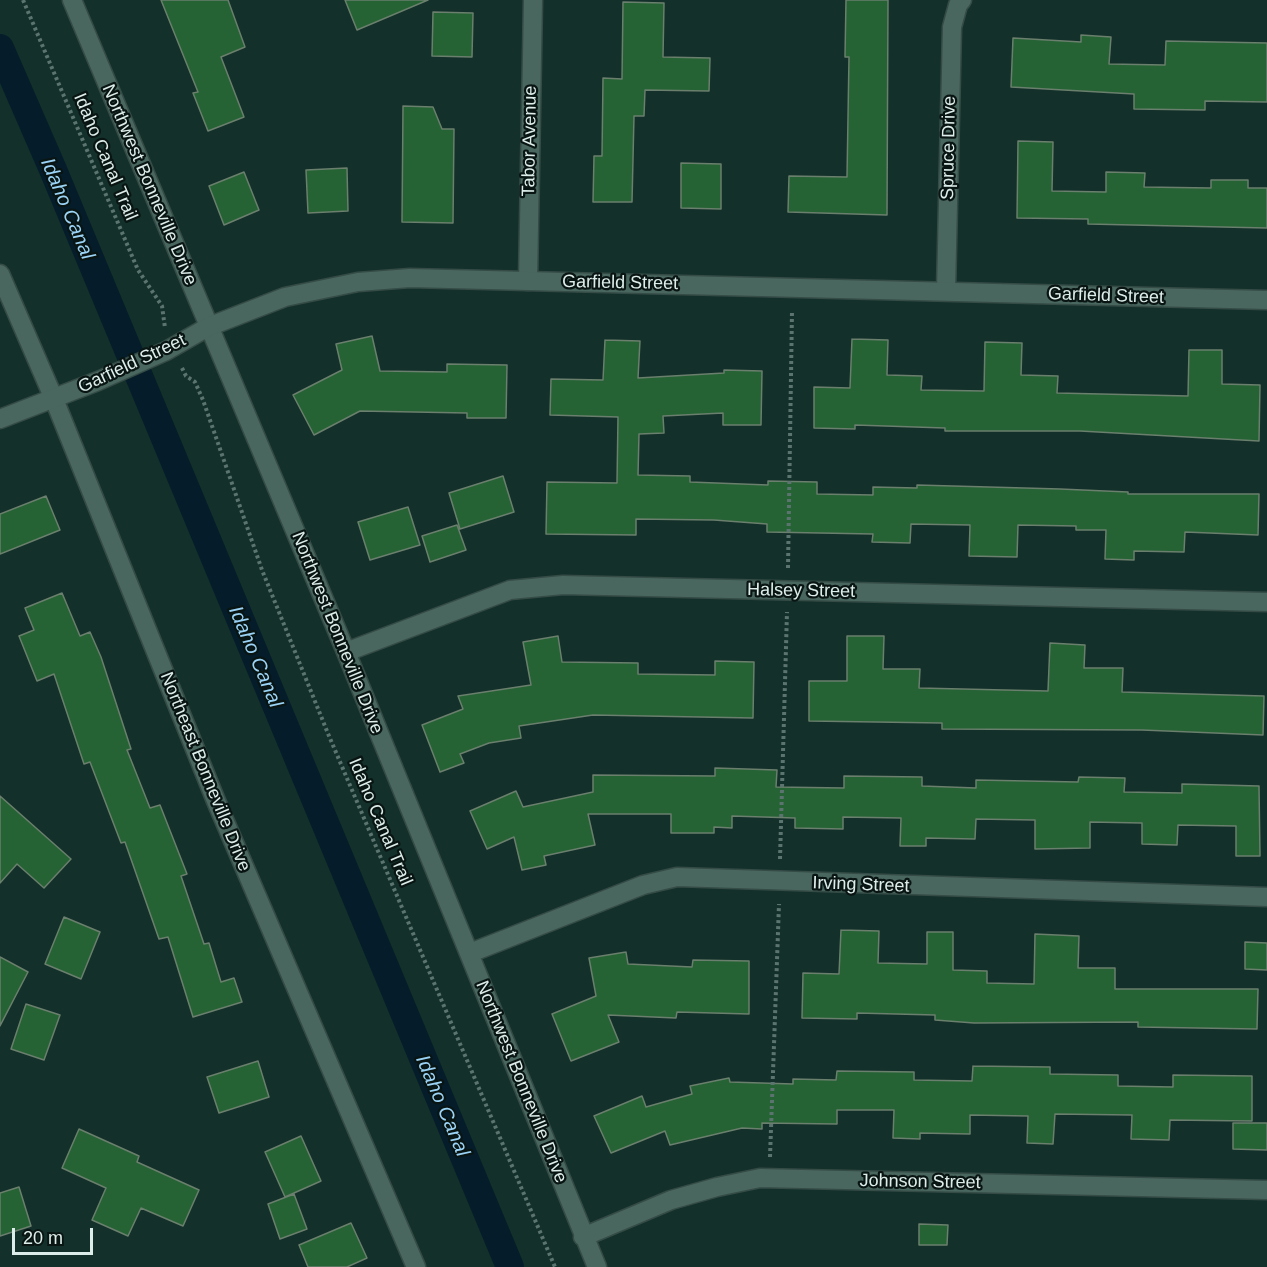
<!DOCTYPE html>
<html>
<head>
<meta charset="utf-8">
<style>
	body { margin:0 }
	#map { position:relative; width:1267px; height:1267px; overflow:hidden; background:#14302a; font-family:Arial,sans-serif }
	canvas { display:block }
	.scale { position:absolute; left:12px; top:1228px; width:81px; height:27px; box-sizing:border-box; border:3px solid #ddede9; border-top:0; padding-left:8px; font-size:18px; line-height:21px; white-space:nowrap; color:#ddede9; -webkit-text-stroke:4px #091513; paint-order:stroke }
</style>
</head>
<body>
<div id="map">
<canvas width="1267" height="1267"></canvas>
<div class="scale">20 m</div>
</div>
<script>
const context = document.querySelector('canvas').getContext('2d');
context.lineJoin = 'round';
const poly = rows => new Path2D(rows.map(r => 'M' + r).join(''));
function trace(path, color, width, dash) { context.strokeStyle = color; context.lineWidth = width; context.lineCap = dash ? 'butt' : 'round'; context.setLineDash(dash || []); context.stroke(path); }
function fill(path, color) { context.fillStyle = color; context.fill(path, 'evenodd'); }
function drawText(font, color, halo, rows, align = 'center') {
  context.font = font + ' Arial,sans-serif'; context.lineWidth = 4.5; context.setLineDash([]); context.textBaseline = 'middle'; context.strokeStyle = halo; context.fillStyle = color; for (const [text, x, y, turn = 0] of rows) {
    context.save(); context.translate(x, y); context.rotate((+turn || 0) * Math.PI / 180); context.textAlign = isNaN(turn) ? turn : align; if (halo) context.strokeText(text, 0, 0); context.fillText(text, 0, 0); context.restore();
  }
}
trace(poly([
	[0,48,54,172,510,1267]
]), '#051d2a', 28);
const building = poly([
	[161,0,228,0,245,47,221,57,244,117,208,131,193,93,198,92,161,0],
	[345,0,428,0,357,30,345,0],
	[846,0,888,0,887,215,788,212,789,176,847,177,849,57,845,57,846,0],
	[623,2,664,3,663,57,710,58,709,91,645,90,644,116,634,116,632,202,593,202,594,156,602,156,603,78,622,79,623,2],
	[433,12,473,13,472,57,432,56,433,12],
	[1081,35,1111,37,1109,64,1165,65,1166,41,1267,43,1267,102,1205,101,1205,110,1134,109,1134,94,1011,87,1013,38,1081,42,1081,35],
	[403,106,433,107,442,129,454,129,453,223,402,222,403,106],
	[1018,141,1053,142,1052,191,1106,192,1106,172,1145,173,1144,187,1211,188,1211,180,1248,180,1248,188,1267,188,1267,228,1088,224,1088,219,1017,218,1018,141],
	[681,163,721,164,721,209,681,208,681,163],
	[347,168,348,211,308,213,306,170,347,168],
	[244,172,259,210,224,225,209,186,244,172],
	[372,336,380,371,447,372,447,364,507,365,506,418,467,418,467,413,360,411,314,435,293,395,342,370,336,344,372,336],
	[852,339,888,340,887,375,922,376,921,390,984,391,985,342,1022,343,1021,375,1058,376,1057,393,1188,396,1189,350,1222,350,1222,384,1260,385,1259,441,1080,431,945,431,945,428,855,425,855,429,814,428,814,387,850,388,852,339],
	[605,340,640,341,638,378,724,373,724,370,762,371,761,425,723,425,723,413,663,416,664,433,639,434,638,475,690,476,690,482,768,485,768,481,817,482,817,494,873,495,873,487,917,488,917,485,1060,489,1128,492,1128,494,1259,494,1258,535,1185,532,1184,552,1134,551,1134,560,1105,559,1106,530,1076,530,1076,526,1018,525,1017,557,969,556,970,525,911,524,910,543,872,542,873,534,767,532,767,524,714,520,636,519,636,535,546,534,547,482,617,483,618,417,550,415,551,379,603,380,605,340],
	[503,476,514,512,460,529,449,493,503,476],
	[46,496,60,530,0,554,0,514,46,496],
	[408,507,420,545,370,560,358,522,408,507],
	[457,525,466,550,430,562,422,536,457,525],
	[62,593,80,636,90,632,101,657,131,749,127,750,150,808,160,805,187,874,181,876,204,944,209,943,221,982,234,978,242,1002,193,1017,168,937,159,939,125,842,121,843,90,762,84,764,54,674,37,681,19,636,34,630,25,608,62,593],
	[558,636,562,662,638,663,638,674,715,675,715,661,754,662,753,718,593,715,519,726,521,738,489,743,460,754,464,763,440,772,422,725,463,709,458,696,531,685,523,642,558,636],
	[847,636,884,636,883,669,920,669,919,688,1048,691,1050,643,1085,645,1084,668,1123,668,1122,692,1264,696,1263,735,1142,730,942,729,942,723,809,721,809,681,847,681,847,636],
	[715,768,777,770,776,787,844,788,844,776,922,777,922,786,976,788,976,780,1078,782,1079,777,1125,778,1124,792,1182,793,1182,784,1259,786,1260,856,1236,856,1236,826,1178,825,1177,845,1142,844,1142,823,1090,822,1090,848,1035,849,1035,820,976,819,975,839,926,838,926,846,900,846,901,818,843,817,843,829,795,828,795,818,732,816,732,828,714,827,714,833,671,833,671,814,588,814,595,845,544,856,546,865,522,870,514,837,487,849,470,811,516,791,523,807,593,792,593,775,715,776,715,768],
	[0,796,71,859,44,888,17,864,0,883,0,796],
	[64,917,100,932,81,979,45,964,64,917],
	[841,930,879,931,878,963,927,964,927,932,953,932,953,970,987,971,987,983,1034,984,1035,934,1079,936,1078,968,1115,968,1115,989,1258,989,1257,1029,1138,1027,1138,1022,974,1023,935,1020,935,1015,857,1013,857,1019,802,1018,803,973,839,974,841,930],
	[1245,942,1267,943,1267,970,1245,969,1245,942],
	[626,952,628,964,692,967,693,960,749,961,749,1014,677,1012,676,1018,608,1015,619,1042,571,1061,552,1014,596,996,589,958,626,952],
	[0,957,28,972,0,1026,0,957],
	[26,1004,60,1015,44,1060,11,1049,26,1004],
	[258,1061,269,1097,219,1113,207,1077,258,1061],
	[973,1066,1050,1067,1050,1074,1118,1075,1118,1086,1173,1087,1173,1075,1252,1076,1252,1121,1170,1120,1169,1140,1131,1139,1132,1115,1055,1114,1053,1144,1027,1143,1028,1116,970,1115,970,1134,920,1133,920,1139,893,1138,894,1110,837,1110,837,1124,762,1123,762,1129,742,1128,670,1145,665,1131,611,1153,594,1116,642,1096,646,1107,692,1094,690,1086,729,1078,730,1082,793,1084,793,1079,836,1080,837,1071,914,1072,914,1080,972,1081,973,1066],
	[1233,1123,1267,1123,1267,1150,1233,1149,1233,1123],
	[79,1129,139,1156,137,1162,199,1190,183,1226,141,1208,128,1236,92,1220,106,1188,62,1168,79,1129],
	[301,1136,321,1181,285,1197,265,1152,301,1136],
	[19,1187,31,1226,0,1236,0,1193,19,1187],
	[294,1194,307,1229,280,1239,268,1204,294,1194],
	[351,1223,367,1258,347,1267,308,1267,299,1245,351,1223],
	[919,1224,948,1225,947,1245,919,1245,919,1224]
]);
fill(building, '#256334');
trace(building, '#6a7f6d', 1.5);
const street = poly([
	[72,0,346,652,597,1267],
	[0,274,54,399,216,801,416,1267],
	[528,281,533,0],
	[946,291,952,27,958,5,962,0],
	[346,652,510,590,563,585,1267,602],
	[470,953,643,885,677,877,1267,897],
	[583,1237,671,1200,717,1187,760,1178,1267,1190]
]);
const secondary = poly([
	[0,419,98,381,166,351,208,327,285,297,358,282,410,278,1267,300]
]);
trace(street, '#354b46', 21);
trace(secondary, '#354b46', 21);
trace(poly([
	[23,0,138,270,162,306,165,328],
	[182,368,186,376,195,382,203,400,262,570,329,736,555,1267],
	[788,568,792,311],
	[780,859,787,612],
	[770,1157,779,904]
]), '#5c746f', 4, [3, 3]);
trace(street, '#49665f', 18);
trace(secondary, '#49665f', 18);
drawText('18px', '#ddede9', '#091513', [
	["Tabor Avenue",530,141,-89],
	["Spruce Drive",949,148,-89],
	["Idaho Canal Trail",105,157,67],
	["Northwest Bonneville Drive",149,185,67],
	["Garfield Street",620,283,1],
	["Garfield Street",1106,296,2],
	["Garfield Street",132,364,-25],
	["Halsey Street",801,591,1],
	["Northwest Bonneville Drive",337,633,68],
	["Northeast Bonneville Drive",205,772,68],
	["Idaho Canal Trail",380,822,67],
	["Irving Street",861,885,2],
	["Northwest Bonneville Drive",521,1082,68],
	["Johnson Street",920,1182,1]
]);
drawText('italic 20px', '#9ad3f6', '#091513', [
	["Idaho Canal",67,209,67],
	["Idaho Canal",255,657,67],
	["Idaho Canal",442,1106,67]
]);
</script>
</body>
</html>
